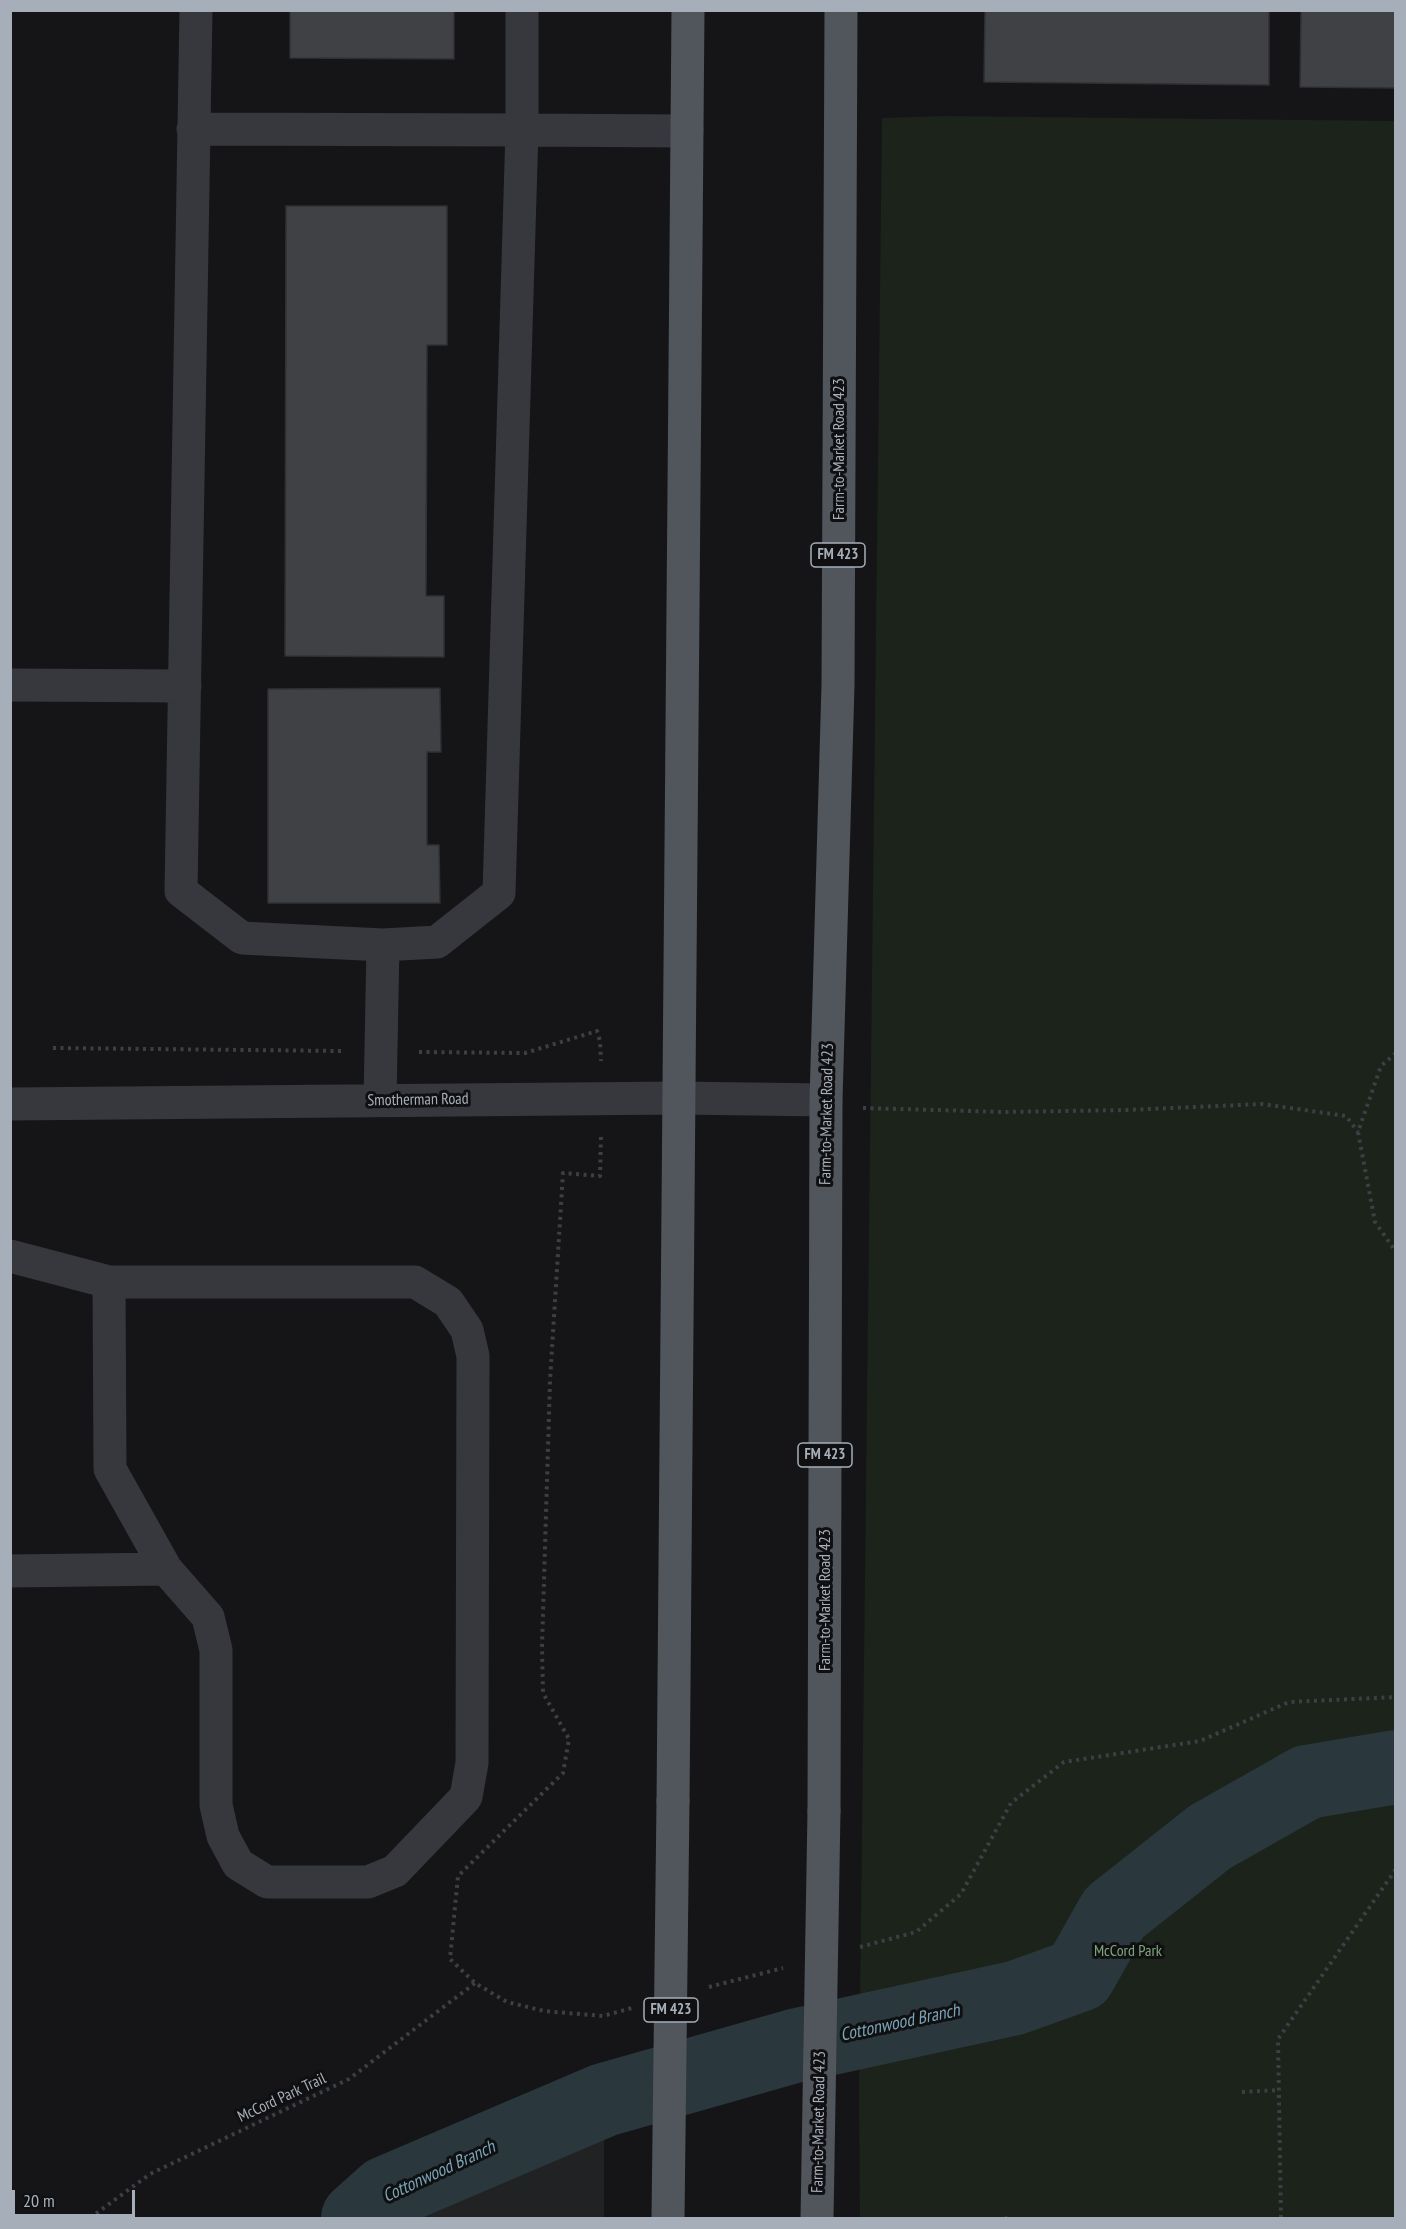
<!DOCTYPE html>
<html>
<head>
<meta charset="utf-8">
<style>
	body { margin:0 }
	#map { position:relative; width:1406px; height:2229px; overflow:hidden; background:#151517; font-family:"PT Sans Narrow",sans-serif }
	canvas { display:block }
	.frame { position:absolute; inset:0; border:12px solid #a6afb9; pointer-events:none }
	.scale { position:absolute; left:12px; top:2190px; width:123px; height:27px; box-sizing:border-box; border:3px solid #a6afb9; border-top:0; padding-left:8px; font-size:18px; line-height:21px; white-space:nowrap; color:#a6afb9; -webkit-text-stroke:4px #101012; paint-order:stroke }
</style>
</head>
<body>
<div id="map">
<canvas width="1406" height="2229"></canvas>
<div class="frame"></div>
<div class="scale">20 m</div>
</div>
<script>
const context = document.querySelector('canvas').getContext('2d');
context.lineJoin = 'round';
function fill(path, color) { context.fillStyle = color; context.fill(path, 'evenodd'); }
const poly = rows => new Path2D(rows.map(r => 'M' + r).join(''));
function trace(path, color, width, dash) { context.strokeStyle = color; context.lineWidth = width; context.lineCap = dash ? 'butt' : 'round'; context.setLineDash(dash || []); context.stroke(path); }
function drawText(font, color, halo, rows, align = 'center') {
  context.font = font + ' "PT Sans Narrow",sans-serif'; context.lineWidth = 6; context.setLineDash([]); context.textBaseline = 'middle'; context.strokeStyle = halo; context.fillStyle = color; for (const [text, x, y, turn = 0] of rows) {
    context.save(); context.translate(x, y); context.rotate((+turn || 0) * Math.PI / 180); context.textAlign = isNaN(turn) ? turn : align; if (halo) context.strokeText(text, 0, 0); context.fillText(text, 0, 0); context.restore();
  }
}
fill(poly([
	[604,2100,604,2218,358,2218,386,2193]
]), '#212224');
fill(poly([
	[946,116,1395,121,1395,2218,860,2218,859,2087,882,118]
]), '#1b231b');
trace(poly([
	[358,2218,386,2193,604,2100,794,2046,1015,1998,1079,1975,1114,1913,1210,1837,1307,1782,1396,1767]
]), '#2a373d', 74);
const building = poly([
	[290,10,454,10,454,59,290,58,290,10],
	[985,10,1269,10,1269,85,984,82,985,10],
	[1301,10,1396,10,1396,88,1300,87,1301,10],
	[286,206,447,206,447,345,427,345,426,596,444,596,444,657,285,656,286,206],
	[440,688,441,752,427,752,427,845,439,845,440,903,268,903,268,689,440,688]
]);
fill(building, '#3f4145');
trace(building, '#2f3034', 1.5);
trace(poly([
	[53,1048,342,1051],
	[419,1052,525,1053,597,1031,600,1041,601,1061],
	[1396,1053,1381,1066,1358,1132,1375,1222,1396,1252],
	[863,1108,1005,1112,1127,1110,1262,1104,1346,1116,1358,1132],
	[601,1137,600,1176,563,1173,550,1381,542,1647,543,1693,569,1739,563,1773,458,1876,450,1959,475,1983,507,2002,544,2011,603,2016,632,2008],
	[860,1947,916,1932,961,1894,1011,1803,1064,1762,1200,1741,1289,1702,1396,1697],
	[709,1987,783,1968],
	[1242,2092,1279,2090],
	[1005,2217,1006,2218],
	[90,2218,150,2174,349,2079,475,1983],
	[1281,2218,1278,2039,1396,1869]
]), '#3c3f44', 4, [3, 4.5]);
trace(poly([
	[196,10,181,891,242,938,383,945,380,1100],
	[522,10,522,130,687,131],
	[193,129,522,130,499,893,437,942,383,945],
	[10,685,185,686],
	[10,1104,678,1098,826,1100],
	[10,1256,109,1282,415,1282,448,1302,467,1330,473,1356,472,1763,466,1797,395,1871,368,1882,267,1882,238,1864,223,1836,216,1805,216,1650,208,1617,166,1569,110,1469,109,1282],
	[10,1571,166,1569]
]), '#36383d', 33);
trace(poly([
	[673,1801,688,10],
	[824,1811,826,1100,838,685,841,10]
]), '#51555c', 33);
trace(poly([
	[668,2218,673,1801],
	[817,2218,824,1811]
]), '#51555c', 33);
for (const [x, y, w] of [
	[838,555,54],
	[825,1455,54],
	[671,2010,54]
]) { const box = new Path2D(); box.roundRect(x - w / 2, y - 12, w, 24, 4.5); context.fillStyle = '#101012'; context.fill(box); trace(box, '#a6afb9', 1.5); }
drawText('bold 15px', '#a6afb9', null, [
	["FM 423",838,555],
	["FM 423",825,1455],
	["FM 423",671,2010]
]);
drawText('16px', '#a6afb9', '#101012', [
	["Farm-to-Market Road 423",839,449,-90],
	["Smotherman Road",418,1100,-1],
	["Farm-to-Market Road 423",827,1114,-89],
	["Farm-to-Market Road 423",825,1600,-90],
	["McCord Park Trail",282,2098,-25],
	["Farm-to-Market Road 423",819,2122,-89]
]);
drawText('16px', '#7fa67b', '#101012', [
	["McCord Park",1128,1951]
]);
drawText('italic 18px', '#79a5b7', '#101012', [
	["Cottonwood Branch",900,2023,-12],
	["Cottonwood Branch",439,2172,-25]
]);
</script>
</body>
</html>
